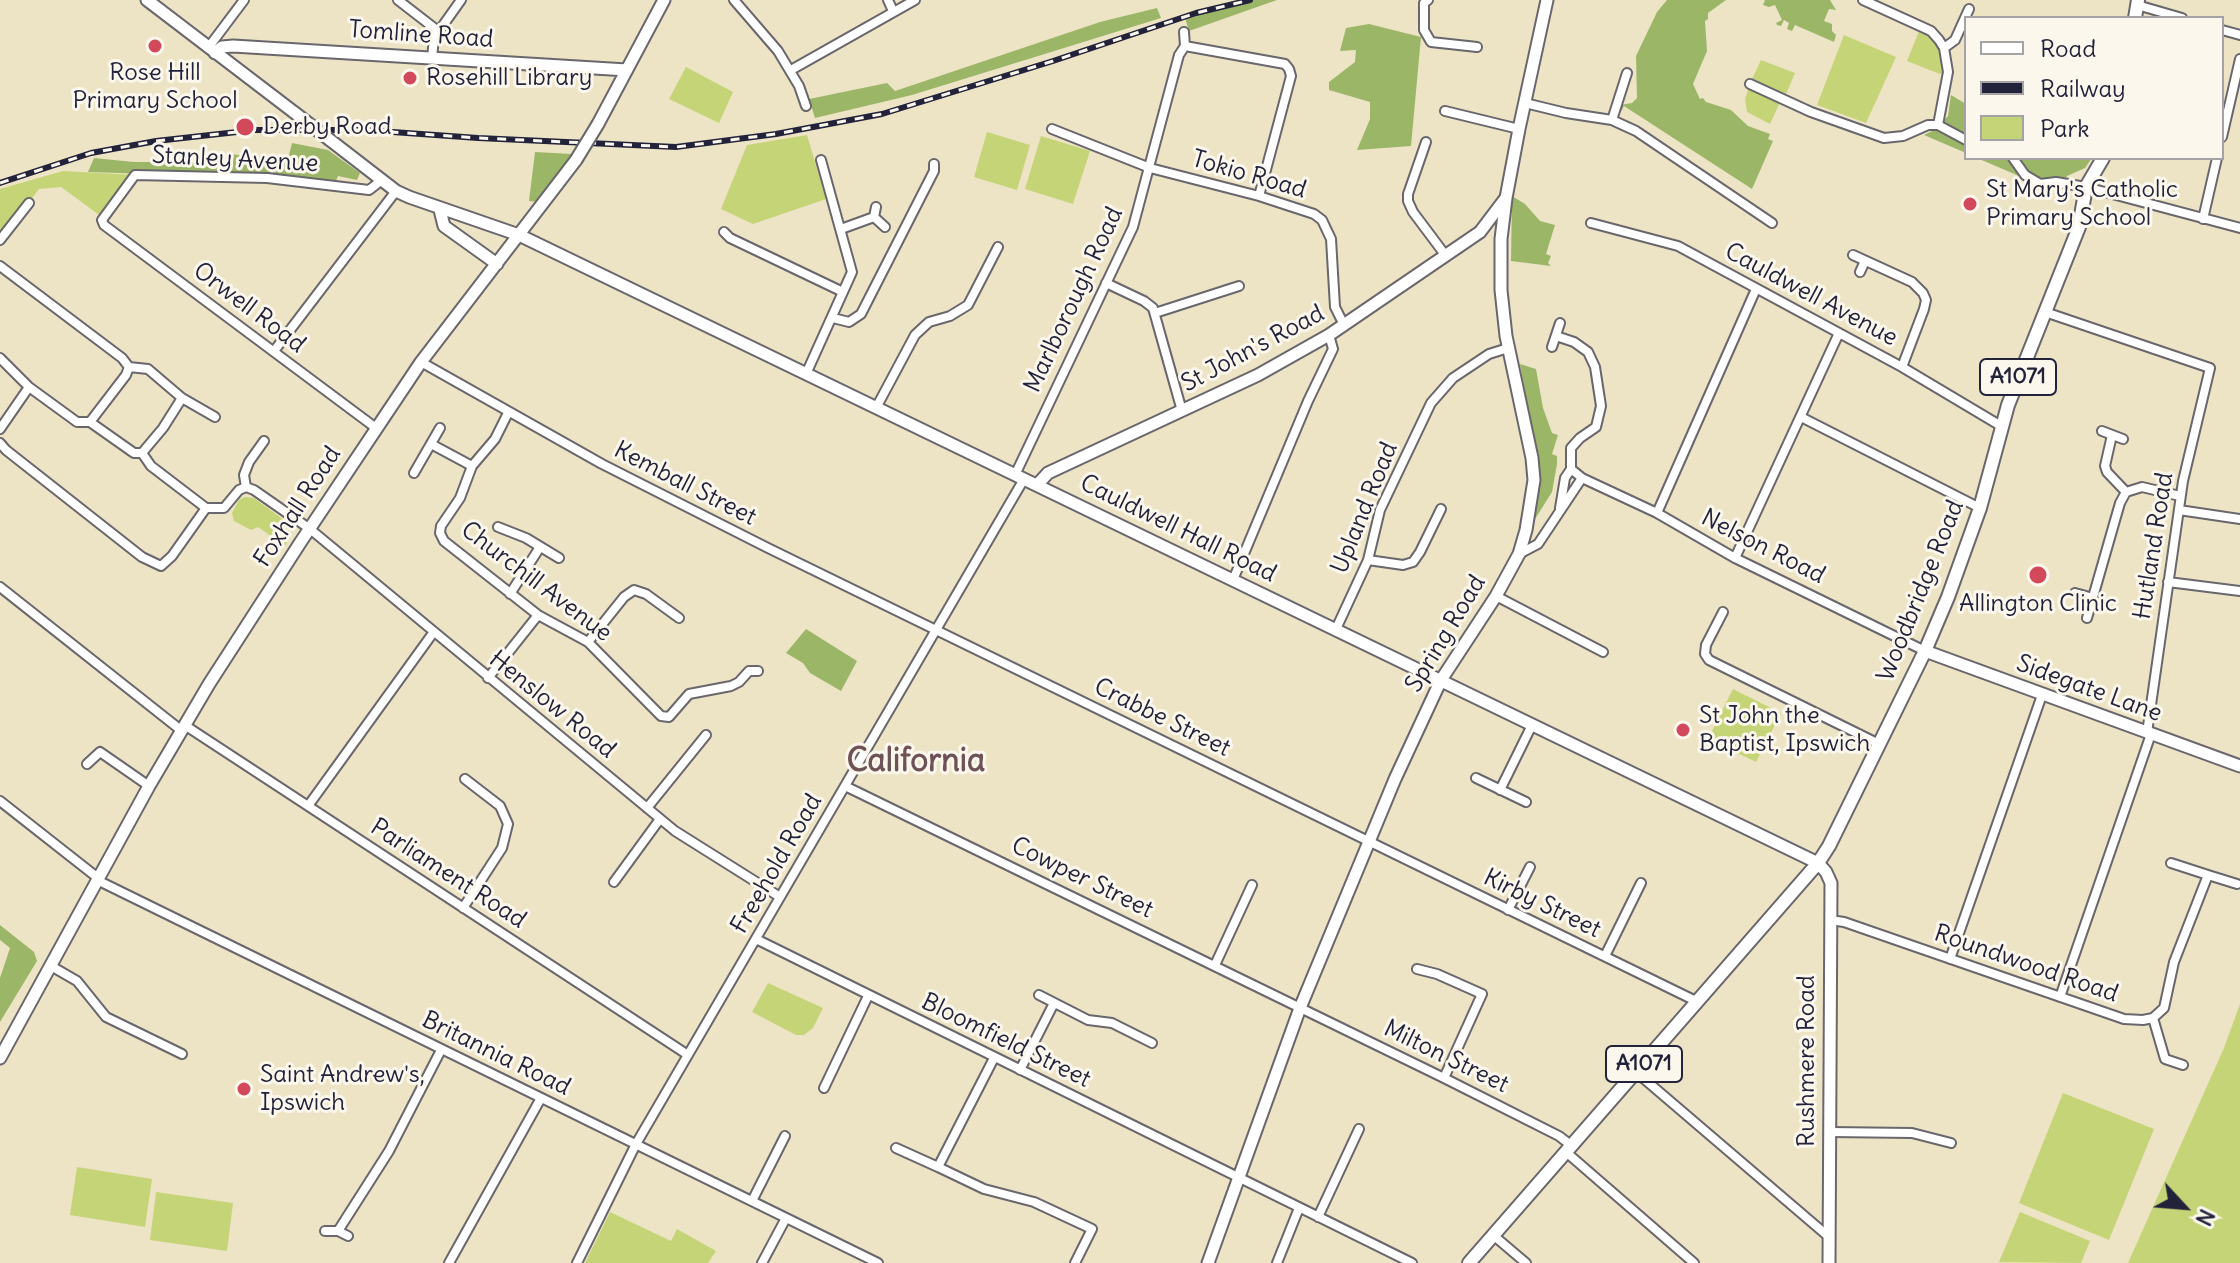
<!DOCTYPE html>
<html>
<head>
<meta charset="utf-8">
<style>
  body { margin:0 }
  #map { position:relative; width:2240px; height:1263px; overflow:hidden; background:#ede4c6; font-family:Delius,sans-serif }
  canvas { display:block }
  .legend { position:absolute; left:1964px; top:16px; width:260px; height:144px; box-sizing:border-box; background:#fbf7ec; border:2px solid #a4a2a5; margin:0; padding:10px 14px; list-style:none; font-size:24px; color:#22223b }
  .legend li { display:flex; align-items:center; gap:16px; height:40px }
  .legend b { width:40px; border:2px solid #a4a2a5 }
  .north { position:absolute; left:2144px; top:1167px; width:80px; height:80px; -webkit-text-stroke:6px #fbf7ec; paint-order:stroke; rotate:116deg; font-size:22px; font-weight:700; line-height:32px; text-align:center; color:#22223b }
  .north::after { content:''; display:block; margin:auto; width:28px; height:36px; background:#22223b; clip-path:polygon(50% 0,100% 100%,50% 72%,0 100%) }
</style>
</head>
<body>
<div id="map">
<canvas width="2240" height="1263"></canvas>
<ul class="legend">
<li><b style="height:10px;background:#fff"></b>Road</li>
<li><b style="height:10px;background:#22223b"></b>Railway</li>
<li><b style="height:22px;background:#c5d476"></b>Park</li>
</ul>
<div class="north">N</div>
</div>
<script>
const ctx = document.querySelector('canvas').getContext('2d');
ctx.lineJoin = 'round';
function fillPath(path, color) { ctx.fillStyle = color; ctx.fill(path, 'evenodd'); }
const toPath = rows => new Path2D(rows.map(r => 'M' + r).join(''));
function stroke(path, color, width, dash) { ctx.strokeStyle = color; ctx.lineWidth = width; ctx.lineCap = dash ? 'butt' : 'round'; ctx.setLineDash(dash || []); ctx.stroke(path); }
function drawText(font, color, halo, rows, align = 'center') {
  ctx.font = font + ' Delius,sans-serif'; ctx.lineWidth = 6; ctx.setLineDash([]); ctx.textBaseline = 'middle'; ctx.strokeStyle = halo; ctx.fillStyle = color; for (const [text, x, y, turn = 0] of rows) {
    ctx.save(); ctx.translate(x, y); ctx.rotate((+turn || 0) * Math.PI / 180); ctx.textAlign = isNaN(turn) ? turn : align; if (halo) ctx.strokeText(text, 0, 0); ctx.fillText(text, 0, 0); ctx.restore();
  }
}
fillPath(toPath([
  [1921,26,1939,40,1948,72,1940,74,1907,61],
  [1844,35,1896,57,1866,123,1817,105],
  [1761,60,1795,73,1786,94,1752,79],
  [686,67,733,92,719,123,669,99],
  [1750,84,1782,98,1770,124,1747,112,1745,99],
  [987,132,1030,145,1017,190,974,177],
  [807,135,826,199,753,224,721,209,747,145],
  [1041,136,1090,151,1073,204,1025,189],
  [63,171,135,175,102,217,61,187,39,189,0,240,0,189],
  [245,497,254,498,288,523,291,536,285,546,258,527,251,530,234,521,232,513,239,500],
  [1733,689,1781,713,1756,762,1708,739],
  [768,983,823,1008,813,1028,804,1035,796,1035,752,1012],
  [2240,1004,2240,1263,2128,1263,2224,1048],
  [2063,1093,2154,1129,2109,1240,2019,1203],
  [77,1167,152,1179,145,1227,70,1215],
  [156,1192,233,1203,227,1251,150,1240],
  [610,1212,671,1241,677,1229,716,1251,708,1263,585,1263],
  [2020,1212,2090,1241,2081,1263,1999,1262]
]), '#c5d476');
fillPath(toPath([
  [1241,0,1277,0,1189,31,1185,18],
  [1667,0,1726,0,1708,13,1708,19,1705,21,1707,51,1693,84,1700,99,1703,98,1706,102,1731,110,1748,126,1770,134,1768,139,1773,141,1752,189,1624,106,1620,113,1614,109,1614,106,1632,103,1637,98,1636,56,1657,12],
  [1765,0,1830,0,1836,10,1829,9,1824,21,1832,24,1832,31,1836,35,1834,42,1795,25,1792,31,1787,29,1789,23,1784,20,1781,26,1777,25,1776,23,1782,20,1775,5,1769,7,1763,5],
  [1157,8,1161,18,912,95,815,118,809,99,887,83,895,91,1100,22],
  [1369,24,1421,37,1411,146,1357,150,1370,119,1370,102,1329,90,1329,82,1355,62,1356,50,1340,51,1346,28],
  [1951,95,1966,104,1966,153,1924,135,1936,129,1948,116],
  [292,143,328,150,360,173,357,180,338,176,334,186,267,178,88,172,94,158,134,162,226,162,227,154,264,157,287,163],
  [535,152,572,154,538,202,529,201],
  [1977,158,2092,158,2085,168,2067,176,2063,187,2047,188],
  [1512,196,1525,204,1540,221,1555,225,1546,254,1551,256,1548,263,1551,266,1511,261],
  [1520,364,1536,369,1543,408,1552,433,1558,435,1552,454,1557,456,1557,464,1552,492,1530,527,1539,470],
  [806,629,857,661,841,691,810,673,803,663,786,653],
  [0,925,34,952,37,961,0,1022,0,978,10,948,0,940]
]), '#9cb667');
const street = toPath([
  [398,0,438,31],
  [734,0,778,51,799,86,806,106],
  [888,0,893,11],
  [1428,0,1424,3,1424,30,1431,42,1477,47],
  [1863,0,1931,31,1939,40,1944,48,1948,72,1938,125],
  [2137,5,2182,18],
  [2222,30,2240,35],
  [1184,32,1185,46],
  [1185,46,1285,64,1289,69,1291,76,1259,196],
  [208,48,244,0],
  [1944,48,1955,40,1969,9],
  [432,58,434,38,461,0],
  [791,70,915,0],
  [1750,84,1811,112,1884,138,1903,136,1928,125,1938,125,1966,140],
  [1525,103,1566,113,1612,120,1636,131,1772,223],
  [1445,111,1519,129],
  [1612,120,1627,73],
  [1052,129,1150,168,1259,196,1314,214,1322,220,1331,239,1335,307,1344,325],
  [2222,137,2240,59],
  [1426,142,1408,194,1408,201,1413,212,1446,256],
  [2013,158,2025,175,2040,184,2056,182,2086,187,2240,228],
  [876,207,874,217,885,227],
  [2203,219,2217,158],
  [1591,223,1678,246,1902,367,2001,426],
  [841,229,874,217],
  [724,232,730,238,843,292],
  [0,240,29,203],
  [1853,255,1912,282,1923,293,1926,300,1924,309,1902,367],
  [0,266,122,358,129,367,126,375,90,422],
  [1860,272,1865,261],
  [1106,283,1144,301,1153,308,1182,411],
  [2045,312,2210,368,2183,481,2147,733],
  [1155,313,1239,286],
  [833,318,849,322,861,314,934,171,934,164],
  [1556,336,1574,342,1588,352,1595,367,1601,406,1596,427,1580,438,1571,448,1571,469],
  [1552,347,1560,323],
  [274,351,396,191],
  [0,358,29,387,0,429],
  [421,362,602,464,768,548,1698,1002],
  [129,367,148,369,182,398,163,428,142,453,151,466,206,508,224,508,239,490,246,487,254,490,310,529,675,831,780,897],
  [806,374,852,272,821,160],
  [29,387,77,422,90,422,134,453,142,453],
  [182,398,215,417],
  [876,408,915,335,929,322,950,316,968,305,998,247],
  [508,413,495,439,472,466,460,498,441,526,440,533,444,541,538,615,588,642,661,716,669,717,689,694,731,686,739,682,749,671,758,671],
  [1801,417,1980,508],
  [376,428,104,225,102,220,135,175,267,178,369,190,382,180],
  [2102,431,2123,439],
  [2112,435,2105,466,2107,472,2126,492],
  [0,443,6,450,142,557,161,566,172,556,206,508],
  [431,444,472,466],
  [1571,469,1582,478,1657,513,1735,558,1925,651],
  [414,473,440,428],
  [1015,475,1133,227,1179,55,1185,46],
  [246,487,244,475,249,462,264,441],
  [1560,508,1565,478,1571,469],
  [2179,510,2240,519],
  [1657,513,1756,289],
  [498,527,526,538,559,558],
  [1519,554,1538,544,1582,478],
  [1735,558,1839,333],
  [1368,560,1403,565,1413,562,1420,552,1441,509],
  [1233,580,1308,401,1333,349,1329,335],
  [2168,582,2240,591],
  [0,587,182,731],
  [2075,593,2093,598],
  [510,594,540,547],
  [1496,596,1603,652],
  [1723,612,1706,645,1705,654,1709,660,1879,744],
  [2087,618,2120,503,2126,492,2142,487,2180,496],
  [1336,629,1368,560,1380,510,1431,403,1453,378,1489,354,1508,348],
  [588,642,624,597,634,590,646,594,679,618],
  [488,678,538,615],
  [186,726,688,1055],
  [87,764,100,752,149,786],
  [1476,778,1526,802],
  [845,786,1444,1078,1559,1136,1572,1146],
  [1500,790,1532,725],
  [0,801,98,878],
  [308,806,433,633],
  [647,808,706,735],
  [2171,863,2208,875],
  [97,880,878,1263],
  [614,882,660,819],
  [463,908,502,848,508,824,500,806,465,779],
  [1508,910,1530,867],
  [1830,920,1844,922,2124,1019,2143,1020,2153,1018,2164,1008,2174,962,2208,875,2237,884],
  [756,939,1412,1263],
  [1605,956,1641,883],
  [1950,959,2042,695],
  [1215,965,1252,885],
  [51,966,77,981,106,1017,182,1054],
  [1417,969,1437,974,1482,994,1444,1078],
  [1039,995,1088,1020,1112,1023,1152,1043],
  [2060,997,2151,734],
  [2153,1018,2165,1059,2183,1065],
  [994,1058,938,1167,984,1189,1034,1202,1092,1229,1075,1263],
  [1020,1070,1054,1003],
  [1636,1072,1829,1237],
  [824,1088,868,996],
  [1830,1132,1912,1133,1951,1143],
  [896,1148,938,1167],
  [1566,1152,1694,1263],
  [752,1201,785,1136],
  [1318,1217,1359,1129],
  [325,1231,338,1231,348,1236],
  [338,1231,389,1151,441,1050],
  [1493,1235,1526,1263],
  [449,1263,541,1098],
  [577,1263,636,1144,1024,479],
  [762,1263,786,1218],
  [1277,1263,1299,1208]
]);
const secondary = toPath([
  [147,0,295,113],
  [215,53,222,47,233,46,627,70],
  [598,124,664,0],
  [330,140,396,191,409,197,519,235,1818,863,1826,872,1831,883,1829,1263],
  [440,210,444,226,497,264],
  [1037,485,1048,473,1258,375,1329,335,1480,232,1505,199],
  [1925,651,2240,766],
  [0,1058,149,786,209,684,300,543,421,362,576,160],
  [1208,1263,1300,1008,1395,779,1441,680,1496,596,1519,554,1526,530,1534,480,1532,458,1506,336,1501,290,1501,239,1506,198,1519,129,1547,0]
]);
const primary = toPath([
  [2135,18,2138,0],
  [1469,1263,1818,863,1829,846,1925,651,1948,597,1980,508,2008,405,2079,227,2086,187,2103,158]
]);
stroke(street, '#69666c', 12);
stroke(secondary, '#69666c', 15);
stroke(primary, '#69666c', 16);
stroke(street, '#fff', 8);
stroke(secondary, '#fff', 11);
stroke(primary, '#fff', 12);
const rail = toPath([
  [0,183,91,153,156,141,255,130,364,130,478,138,676,147,776,134,882,114,1053,61,1196,13,1250,0]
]);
stroke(rail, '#22223b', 6);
stroke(rail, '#fbf7ec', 3, [9]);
const secondaryBridge = toPath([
  [295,113,330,140],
  [576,160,598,124]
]);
stroke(secondaryBridge, '#69666c', 15, []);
stroke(secondaryBridge, '#fff', 11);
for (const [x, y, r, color] of [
  [155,46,8,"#d1495b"],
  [410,78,8,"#d1495b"],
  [245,127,10,"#d1495b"],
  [1970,204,8,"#d1495b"],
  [2038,575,10,"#d1495b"],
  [1683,730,8,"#d1495b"],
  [244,1089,8,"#d1495b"]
]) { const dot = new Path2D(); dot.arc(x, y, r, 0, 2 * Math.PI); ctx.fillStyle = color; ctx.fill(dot); stroke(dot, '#fbf7ec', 3); }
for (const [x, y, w] of [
  [2018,377,76],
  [1644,1064,76]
]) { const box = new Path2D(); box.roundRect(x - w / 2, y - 18, w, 36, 6); ctx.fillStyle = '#fbf7ec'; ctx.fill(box); stroke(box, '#22223b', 2); }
drawText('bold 22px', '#22223b', null, [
  ["A1071",2018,377],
  ["A1071",1644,1064]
]);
drawText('24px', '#22223b', '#fbf7ec', [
  ["Tomline Road",421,35,4],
  ["Stanley Avenue",235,160,3],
  ["Tokio Road",1249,175,16],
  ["Cauldwell Avenue",1811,295,28],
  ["Marlborough Road",1074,300,-65],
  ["Orwell Road",249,308,37],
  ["St John's Road",1253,349,-28],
  ["Kemball Street",685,484,27],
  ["Foxhall Road",298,507,-57],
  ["Upland Road",1365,508,-68],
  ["Cauldwell Hall Road",1178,529,26],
  ["Hutland Road",2154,546,-81],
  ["Nelson Road",1763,547,27],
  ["Churchill Avenue",536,582,37],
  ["Woodbridge Road",1921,591,-68],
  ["Spring Road",1446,634,-59],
  ["Sidegate Lane",2089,689,20],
  ["Henslow Road",552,705,39],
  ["Crabbe Street",1162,718,26],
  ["Freehold Road",777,864,-60],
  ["Parliament Road",448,874,33],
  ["Cowper Street",1082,878,26],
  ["Kirby Street",1542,904,26],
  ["Roundwood Road",2026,964,19],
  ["Bloomfield Street",1006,1041,26],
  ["Britannia Road",496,1054,26],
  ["Milton Street",1446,1057,26],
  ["Rushmere Road",1807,1061,-90]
]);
drawText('24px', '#22223b', '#fbf7ec', [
  ["Rose Hill",155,73,"center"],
  ["Primary School",155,101,"center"],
  ["Rosehill Library",426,78],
  ["Derby Road",263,127],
  ["St Mary's Catholic",1986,190],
  ["Primary School",1986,218],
  ["Allington Clinic",2038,604,"center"],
  ["St John the",1699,716],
  ["Baptist, Ipswich",1699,744],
  ["Saint Andrew's,",260,1075],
  ["Ipswich",260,1103]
], 'left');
drawText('bold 32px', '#6e5257', '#fbf7ec', [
  ["California",916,762]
]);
</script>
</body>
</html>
